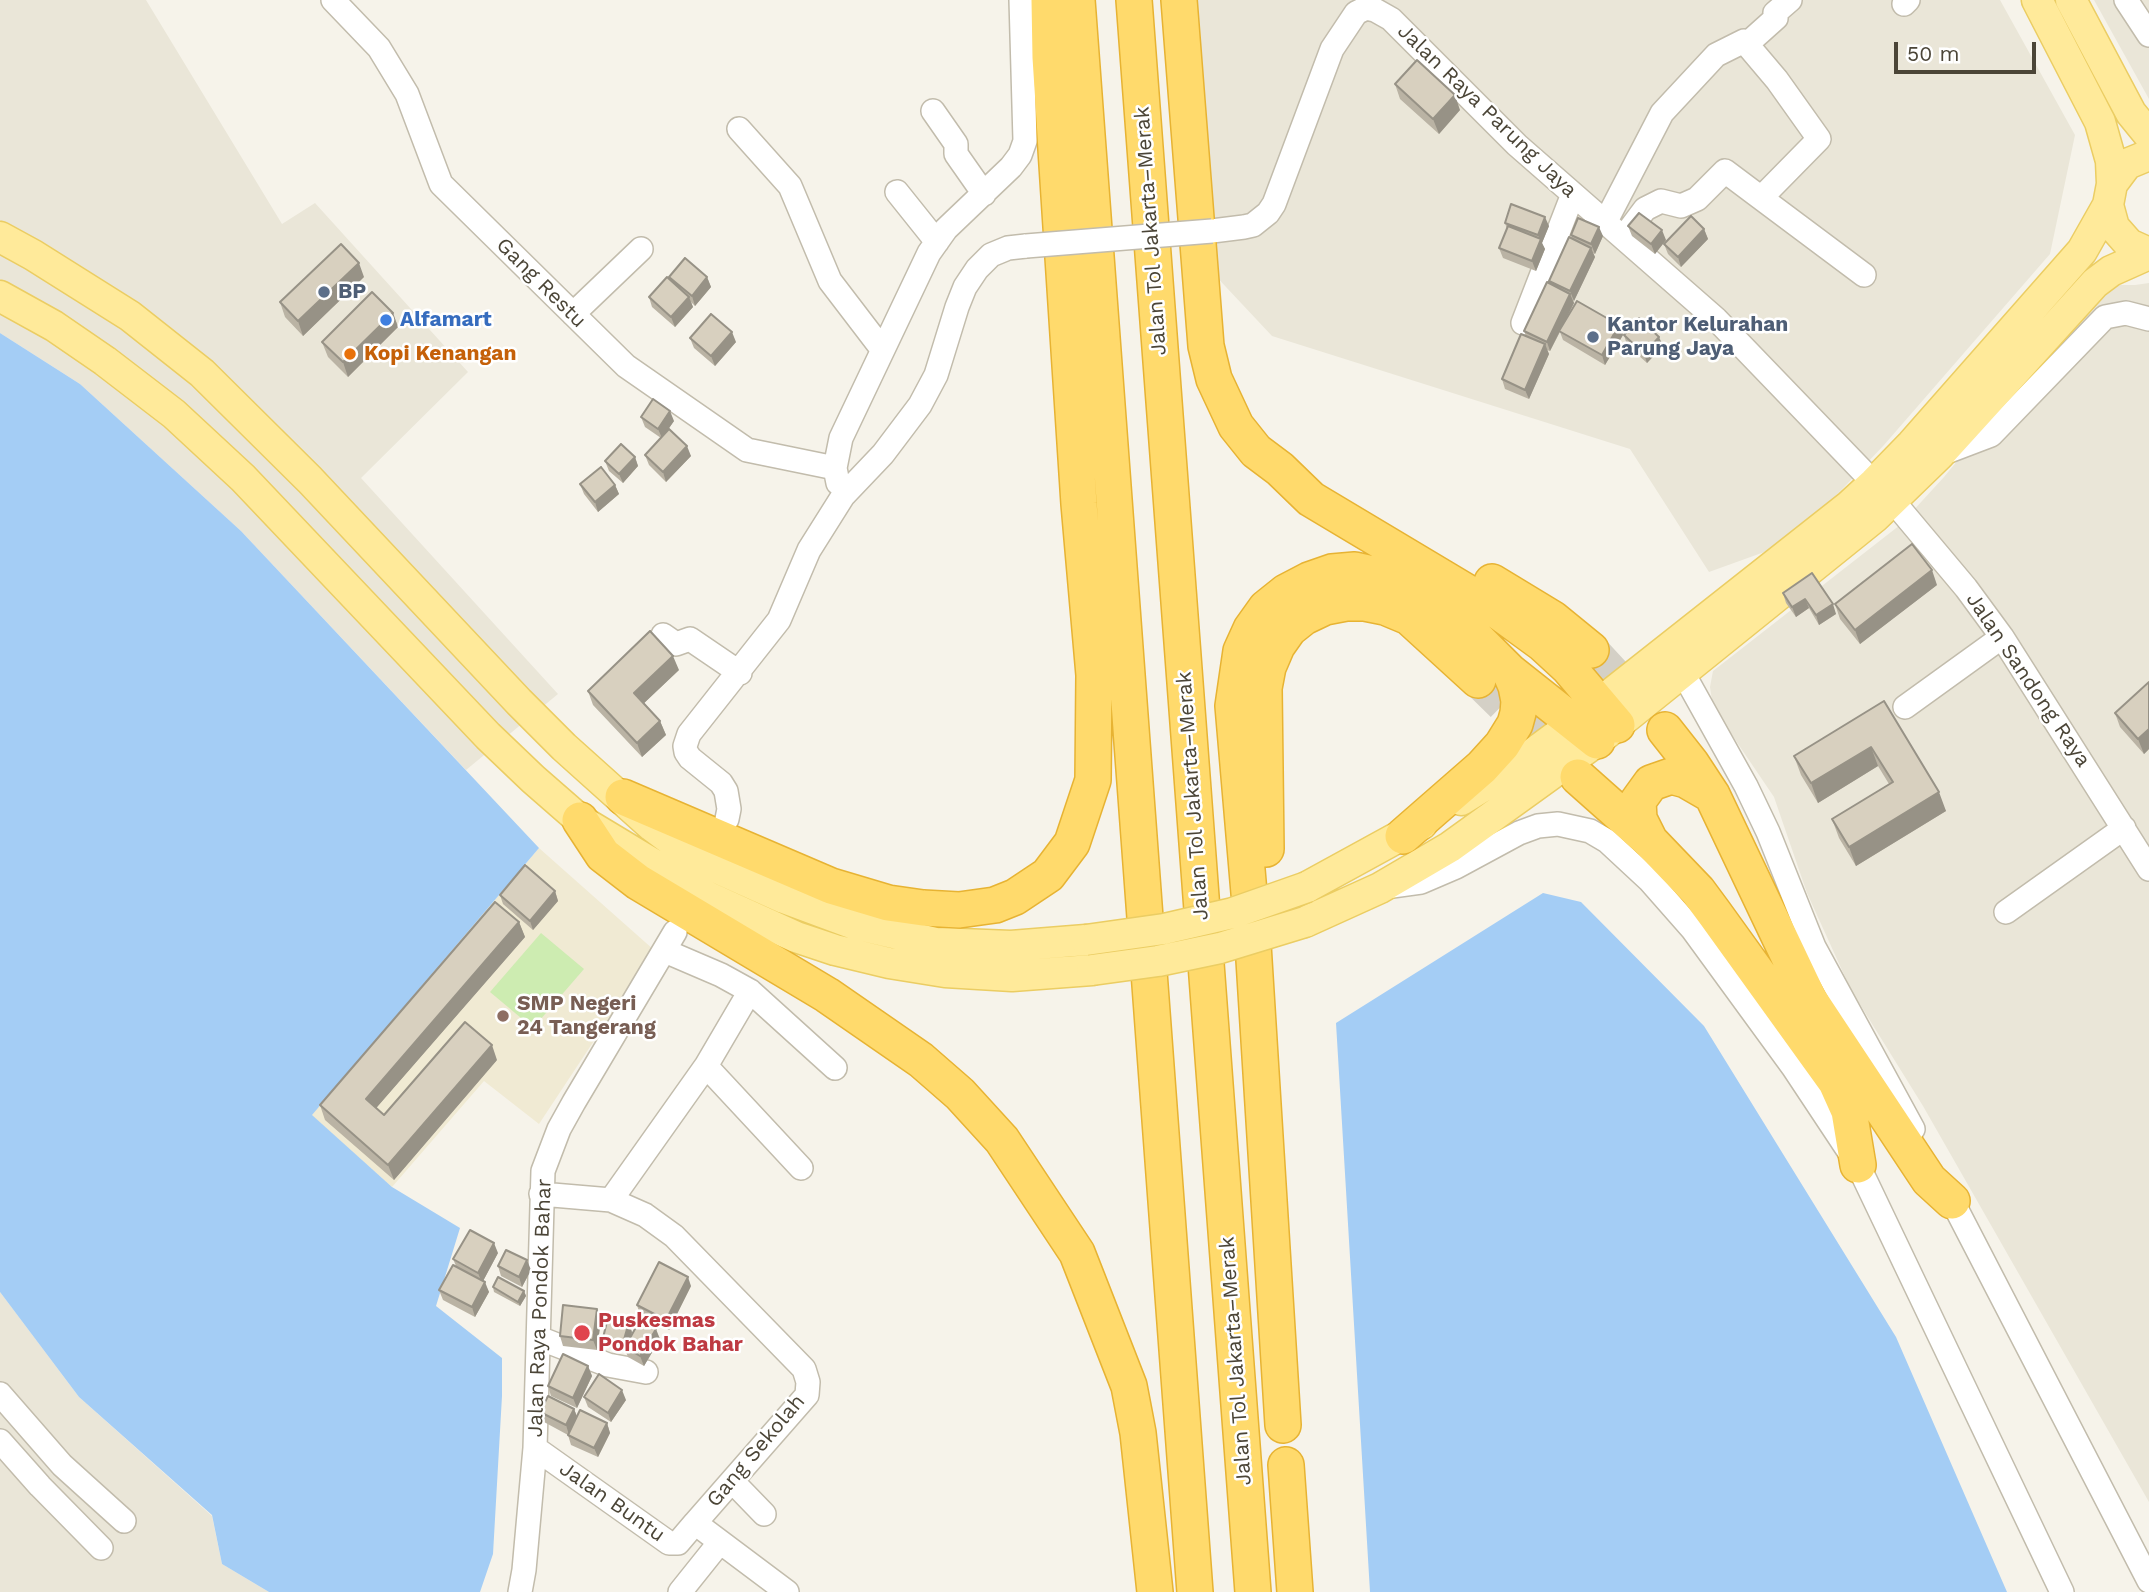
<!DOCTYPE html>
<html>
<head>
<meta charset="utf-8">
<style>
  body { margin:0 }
  #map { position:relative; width:2149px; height:1592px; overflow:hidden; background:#f6f3ea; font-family:"Work Sans",sans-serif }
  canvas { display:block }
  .scale { position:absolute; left:1894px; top:42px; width:142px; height:32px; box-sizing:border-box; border:4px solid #4b4537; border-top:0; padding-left:9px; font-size:21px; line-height:24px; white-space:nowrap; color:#4b4537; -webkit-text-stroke:5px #fff; paint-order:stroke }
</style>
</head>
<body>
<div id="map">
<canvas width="2149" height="1592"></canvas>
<div class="scale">50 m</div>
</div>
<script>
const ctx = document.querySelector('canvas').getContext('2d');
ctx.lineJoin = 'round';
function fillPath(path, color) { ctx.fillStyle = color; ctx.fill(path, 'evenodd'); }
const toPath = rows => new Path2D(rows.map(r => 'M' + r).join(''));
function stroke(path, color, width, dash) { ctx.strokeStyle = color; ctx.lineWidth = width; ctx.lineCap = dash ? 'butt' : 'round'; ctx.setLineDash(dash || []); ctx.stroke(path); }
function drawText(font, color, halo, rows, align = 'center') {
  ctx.font = font + ' "Work Sans",sans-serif'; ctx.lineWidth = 5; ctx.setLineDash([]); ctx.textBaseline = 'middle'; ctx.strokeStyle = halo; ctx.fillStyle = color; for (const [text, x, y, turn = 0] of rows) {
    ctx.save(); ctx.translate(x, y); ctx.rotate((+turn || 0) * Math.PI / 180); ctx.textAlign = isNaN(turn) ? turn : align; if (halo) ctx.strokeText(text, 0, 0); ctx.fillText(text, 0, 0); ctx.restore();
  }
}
fillPath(toPath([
  [0,0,146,0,282,224,315,203,468,372,361,478,558,694,466,770,241,531,80,384,0,333],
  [1192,0,2000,0,2075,135,2050,254,1884,445,1792,542,1709,572,1630,449,1272,336,1211,271],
  [2094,0,2149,0,2149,99],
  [2149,283,2149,1502,1923,1106,1851,990,1807,893,1774,797,1713,707,1710,687,1713,671,1900,525,1944,477,2102,285,2135,285],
  [0,1292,79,1397,212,1516,222,1564,269,1592,0,1592]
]), '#eae6d8');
fillPath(toPath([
  [539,848,654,950,539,1124,484,1081,392,1187,311,1115]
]), '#f0ead3');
fillPath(toPath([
  [541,933,584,969,533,1028,490,992]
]), '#cdecb1');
fillPath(toPath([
  [0,333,80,384,241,531,539,848,312,1115,392,1187,460,1228,436,1306,502,1358,502,1396,493,1554,480,1592,269,1592,222,1564,212,1515,79,1397,0,1292],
  [1543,893,1581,902,1704,1026,1896,1337,2007,1592,1370,1592,1336,1023]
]), '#a4cdf5');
stroke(toPath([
  [1591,650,1665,730],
  [1478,680,1568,768]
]), '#d4d0c6', 35, [35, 18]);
const minor = toPath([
  [333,0,379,48,407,94,441,184,626,366,747,450,835,468],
  [2126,0,2149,35],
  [1904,4,1908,0],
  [1747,44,1776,18,1775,13,1790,0],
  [933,111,956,144,956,154,984,194],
  [739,129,790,186,830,281,882,349],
  [897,192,937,242],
  [1606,221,1662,113,1716,55,1744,41,1777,80,1819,139,1761,198,1864,275],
  [1212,231,1244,227,1253,225,1268,213,1274,204,1332,49,1356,13,1366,8,1375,10,1391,19,1517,145,1716,319,1874,483],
  [1624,237,1645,209,1661,201,1681,206,1697,199,1725,171,1761,198],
  [573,314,641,249],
  [1523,323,1573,194],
  [1941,454,1991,435,2105,317,2126,313,2149,319],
  [838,483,835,468,841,438,929,253,946,229,1011,167,1020,155,1025,141,1021,0],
  [1893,501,1966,588,2002,637,2149,869],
  [663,635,676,644,690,639,740,673],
  [1683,673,1746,786,1768,832,1814,947,1913,1129],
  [1905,707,2002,637],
  [727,819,729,809,726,791,721,783,690,758,686,752,685,746,689,734,779,620,809,550,843,496,883,454,920,405,936,375,957,307,965,287,977,269,991,255,1008,248,1026,246],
  [1392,886,1421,882,1456,867,1519,833,1538,826,1558,824,1590,831,1607,841,1649,880,1693,930,1793,1067,1858,1165,2062,1592],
  [2006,912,2124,828],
  [665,951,721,975,750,991,835,1068],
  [706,1066,801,1168],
  [1946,1189,2149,1581],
  [541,1194,611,1200,645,1215,674,1236,804,1369,808,1382,807,1395,695,1523],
  [611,1200,706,1066,750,991],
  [539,1338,608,1365,646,1372],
  [0,1394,62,1465,124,1521],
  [0,1441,40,1486,101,1548],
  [535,1448,669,1543,678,1543,695,1523,787,1592],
  [732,1481,764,1514],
  [520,1592,524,1570,535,1448,543,1171,559,1129,574,1102,675,932],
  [680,1592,720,1542]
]);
const major = toPath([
  [2037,0,2100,122,2111,161,2112,184],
  [2071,0,2131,113,2149,135],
  [2108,205,2114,227,2129,244,2149,253],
  [0,237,33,255,130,316,202,373,310,480,519,702,564,747,652,826,695,858,784,898,854,924,936,943,1011,946,1086,940],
  [0,296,54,326,105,361,174,414,243,478,488,736,533,779,580,820,708,897,796,937,835,950,889,963,945,972,1012,976,1092,970],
  [1461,800,1520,763,1574,723,1849,506,1874,483,1912,444,2082,251,2108,205,2112,184,2127,164,2149,155],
  [1307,887,1422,824],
  [1305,922,1380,888,1450,847,1597,741,1875,517,1939,455,2095,283,2111,271,2149,254]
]);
const highway = toPath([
  [1077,0,1195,1592],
  [1134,0,1253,1592],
  [1179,0,1206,346,1214,379,1236,426,1256,451,1280,469,1311,499,1495,609,1543,644,1568,667,1617,725],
  [1492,582,1553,619,1591,650],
  [1510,672,1597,741],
  [1665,730,1691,763,1712,795,1809,999,1929,1180,1952,1201],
  [1578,777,1650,841,1698,891,1715,914,1836,1082,1849,1111,1858,1165],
  [623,797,831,886,888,903,923,908,959,910,995,905,1015,897,1048,875,1072,843,1093,780,1094,675,1079,504,1050,57,1049,0],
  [580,820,603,855,638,882,827,995,921,1060,960,1094,1002,1140,1077,1253,1129,1386,1138,1433,1155,1592],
  [1650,841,1639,819,1638,801,1651,783,1671,776,1686,780,1712,795],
  [1266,849,1264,688,1268,667,1277,646,1289,629,1304,617,1325,607,1346,603,1365,603,1385,607,1409,617,1478,680],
  [1283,1425,1252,928,1233,706,1241,651,1251,629,1266,608,1286,592,1309,580,1332,572,1355,570,1400,580,1423,594,1469,631,1510,672,1516,686,1519,701,1518,713,1515,724,1502,745,1482,767,1403,836],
  [1286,1465,1295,1592]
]);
stroke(minor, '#c2bcac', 26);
stroke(major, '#ebcd63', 33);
stroke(highway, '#e7b333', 38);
stroke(minor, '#fff', 23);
stroke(major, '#ffea9a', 30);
stroke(highway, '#ffda6c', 35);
const minorBridge = toPath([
  [1026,246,1212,231]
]);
const majorBridge = toPath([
  [1086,940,1164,929,1233,913,1307,887],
  [1092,970,1158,961,1220,948,1305,922]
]);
stroke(minorBridge, '#c2bcac', 26, []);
stroke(majorBridge, '#ebcd63', 33, []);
stroke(minorBridge, '#fff', 23);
stroke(majorBridge, '#ffea9a', 30);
fillPath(toPath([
  [1395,84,1460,110,1439,134,1400,99],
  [1505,223,1549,226,1542,243,1545,249,1536,271,1503,258,1499,248,1507,229],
  [1628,226,1666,240,1655,254,1632,236],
  [1704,229,1708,239,1681,267,1668,254,1664,244],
  [1571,235,1603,236,1595,254,1593,253,1595,257,1574,301,1573,300,1574,303,1566,319,1619,325,1623,335,1605,365,1563,340,1560,332,1550,351,1547,350,1549,354,1529,399,1505,389,1502,379,1526,336,1524,331,1550,284,1549,281,1572,238],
  [364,277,303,336,285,317,280,302],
  [669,277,707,277,711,287,695,306,691,302,693,307,675,327,652,307,649,297,670,280],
  [393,313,398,327,348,377,328,357,322,342],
  [1624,335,1663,346,1647,363,1627,345],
  [690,338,736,342,715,366,694,348],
  [641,417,674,421,665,434,691,456,666,482,649,465,645,455,661,438,645,427],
  [635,457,638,466,623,483,609,471,605,461],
  [580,484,615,485,619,494,598,512,584,494],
  [1812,573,1836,614,1819,625,1809,608,1796,617,1786,603,1783,593],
  [1937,585,1860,644,1840,619,1835,604],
  [679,670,644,703,660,721,666,735,642,757,593,705,588,691],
  [2149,682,2149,749,2144,754,2120,727,2115,713],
  [1884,701,1946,811,1856,866,1839,838,1832,819,1889,784,1878,766,1818,803,1801,775,1794,756],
  [555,891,558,901,533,930,503,904,500,895],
  [519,922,525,937,376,1108,384,1115,497,1060,394,1180,325,1120,320,1105],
  [498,1253,483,1281,489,1292,475,1317,443,1300,439,1290,456,1266,453,1259],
  [498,1266,531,1270,522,1287,501,1276],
  [691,1286,669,1330,640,1315,637,1305],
  [493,1287,524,1291,526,1296,520,1306,494,1292],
  [601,1319,597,1350,563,1346,560,1336],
  [632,1332,631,1336,660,1339,644,1366,628,1357,626,1352,606,1347,603,1338],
  [588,1366,592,1376,577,1408,551,1396,548,1386],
  [584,1397,626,1400,611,1422,588,1407],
  [574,1409,577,1417,607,1423,610,1433,598,1457,571,1445,568,1435,544,1422,540,1412]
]), '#bab3a4');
fillPath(toPath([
  [1455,95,1460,110,1439,134,1433,119],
  [1545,217,1549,226,1542,243,1545,249,1536,271,1532,261,1540,241,1538,235],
  [1599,227,1603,236,1595,254,1591,244],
  [1704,229,1708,239,1681,267,1678,257],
  [1662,230,1666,240,1655,254,1651,244],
  [1591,248,1595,257,1574,301,1570,291],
  [359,263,364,277,303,336,298,321],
  [707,277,711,287,695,306,692,296],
  [1570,294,1574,303,1550,351,1547,342],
  [689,297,693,307,675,327,671,317],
  [393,313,398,327,348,377,343,362],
  [1619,325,1623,335,1605,365,1602,355],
  [732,332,736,342,715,366,711,356],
  [1659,337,1663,346,1647,363,1644,354],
  [1545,344,1549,354,1529,399,1525,390],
  [670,411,674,421,662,438,658,429],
  [687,446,691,456,666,482,663,472],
  [635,457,638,466,623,483,619,474],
  [615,485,619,494,598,512,595,502],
  [1932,570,1937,585,1860,644,1855,630],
  [1805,599,1809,608,1796,617,1792,607],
  [1833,604,1836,614,1819,625,1816,615],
  [673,656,679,670,640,707,634,693],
  [660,721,666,735,642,757,637,743],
  [2149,729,2149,749,2144,754,2138,739],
  [1871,747,1878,766,1818,803,1811,783],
  [1939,792,1946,811,1856,866,1849,847],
  [555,891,558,901,533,930,530,921],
  [519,922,525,937,371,1114,366,1099],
  [492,1045,497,1060,394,1180,388,1165],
  [494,1243,498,1253,482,1283,478,1273],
  [527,1260,531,1270,522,1287,519,1277],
  [688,1277,691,1286,669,1330,666,1320],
  [485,1282,489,1292,475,1317,472,1307],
  [524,1291,526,1296,520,1306,518,1302],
  [597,1309,601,1319,597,1350,593,1340],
  [629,1322,632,1332,628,1349,625,1347,623,1343],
  [656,1329,660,1339,644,1366,640,1356],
  [588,1366,592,1376,577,1408,573,1398],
  [622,1390,626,1400,611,1422,608,1413],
  [574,1409,578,1419,569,1435,566,1425],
  [607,1423,610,1433,598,1457,594,1448]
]), '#979286');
const building = toPath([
  [1417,60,1455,95,1433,119,1395,84,1417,60],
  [1511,204,1545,217,1538,235,1505,223,1511,204],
  [1639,213,1662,230,1651,244,1628,226,1639,213],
  [1691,216,1704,229,1678,257,1664,244,1691,216],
  [1578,218,1599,227,1591,244,1571,235,1578,218],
  [1508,226,1541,239,1532,261,1499,248,1508,226],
  [1569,237,1591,248,1570,291,1549,281,1569,237],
  [341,244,359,263,298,321,280,302,341,244],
  [685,258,707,277,692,296,669,277,685,258],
  [667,277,689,297,671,317,649,297,667,277],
  [1547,282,1570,294,1547,342,1524,331,1547,282],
  [372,292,393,313,343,362,322,342,372,292],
  [1577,301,1619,325,1602,355,1559,331,1577,301],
  [711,314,732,332,711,356,690,338,711,314],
  [1639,318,1659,337,1644,354,1624,335,1639,318],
  [1521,334,1545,344,1525,390,1502,379,1521,334],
  [653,399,670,411,658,429,641,417,653,399],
  [669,429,687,446,663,472,645,455,669,429],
  [621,444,635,457,619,474,605,461,621,444],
  [601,467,615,485,595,502,580,484,601,467],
  [1912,544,1932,570,1855,630,1835,604,1912,544],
  [1812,573,1833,604,1816,615,1805,599,1792,607,1783,593,1812,573],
  [650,631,673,656,634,693,660,721,637,743,588,691,650,631],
  [2149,682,2149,729,2138,739,2115,713,2149,682],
  [1884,701,1939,792,1849,847,1832,819,1893,782,1871,747,1811,783,1794,756,1884,701],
  [525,865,555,891,530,921,500,895,525,865],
  [495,902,519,922,366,1099,384,1115,465,1022,492,1045,388,1165,320,1105,495,902],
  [470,1230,494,1243,478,1273,453,1259,470,1230],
  [506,1250,527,1260,519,1277,498,1266,506,1250],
  [659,1262,688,1277,666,1320,637,1305,659,1262],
  [453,1265,485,1282,472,1307,439,1290,453,1265],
  [498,1277,524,1291,518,1302,493,1287,498,1277],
  [563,1305,597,1309,593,1340,560,1336,563,1305],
  [608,1317,629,1322,623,1343,603,1338,608,1317],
  [640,1320,656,1329,640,1356,625,1347,640,1320],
  [563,1354,588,1366,573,1398,548,1386,563,1354],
  [599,1374,622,1390,608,1413,584,1397,599,1374],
  [548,1396,574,1409,566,1425,540,1412,548,1396],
  [580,1410,607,1423,594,1448,568,1435,580,1410]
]);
fillPath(building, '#d8d0bf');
stroke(building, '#979286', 2);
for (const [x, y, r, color] of [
  [324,292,7,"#5c6f8a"],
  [386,320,7,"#3f7fe0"],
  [1593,337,7,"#5c6f8a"],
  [350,354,7,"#e8710a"],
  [503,1016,7,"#8d6e63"],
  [582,1333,9,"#e0444e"]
]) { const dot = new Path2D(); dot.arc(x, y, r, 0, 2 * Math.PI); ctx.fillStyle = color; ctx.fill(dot); stroke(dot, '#fff', 2.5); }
drawText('21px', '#4b4537', '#fff', [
  ["Jalan Raya Parung Jaya",1487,111,44],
  ["Jalan Tol Jakarta–Merak",1151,231,-94],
  ["Gang Restu",541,283,45],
  ["Jalan Sandong Raya",2028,680,56],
  ["Jalan Tol Jakarta–Merak",1193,796,-94],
  ["Jalan Raya Pondok Bahar",540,1308,-88],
  ["Jalan Tol Jakarta–Merak",1236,1361,-94],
  ["Gang Sekolah",756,1451,-50],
  ["Jalan Buntu",612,1502,35]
]);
drawText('bold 21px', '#4e5e75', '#fff', [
  ["BP",338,292],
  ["Kantor Kelurahan",1607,325],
  ["Parung Jaya",1607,349]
], 'left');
drawText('bold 21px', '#366cbe', '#fff', [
  ["Alfamart",400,320]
], 'left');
drawText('bold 21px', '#c56008', '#fff', [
  ["Kopi Kenangan",364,354]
], 'left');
drawText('bold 21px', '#785e54', '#fff', [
  ["SMP Negeri",517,1004],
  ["24 Tangerang",517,1028]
], 'left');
drawText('bold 21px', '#be3a42', '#fff', [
  ["Puskesmas",598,1321],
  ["Pondok Bahar",598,1345]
], 'left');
</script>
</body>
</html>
